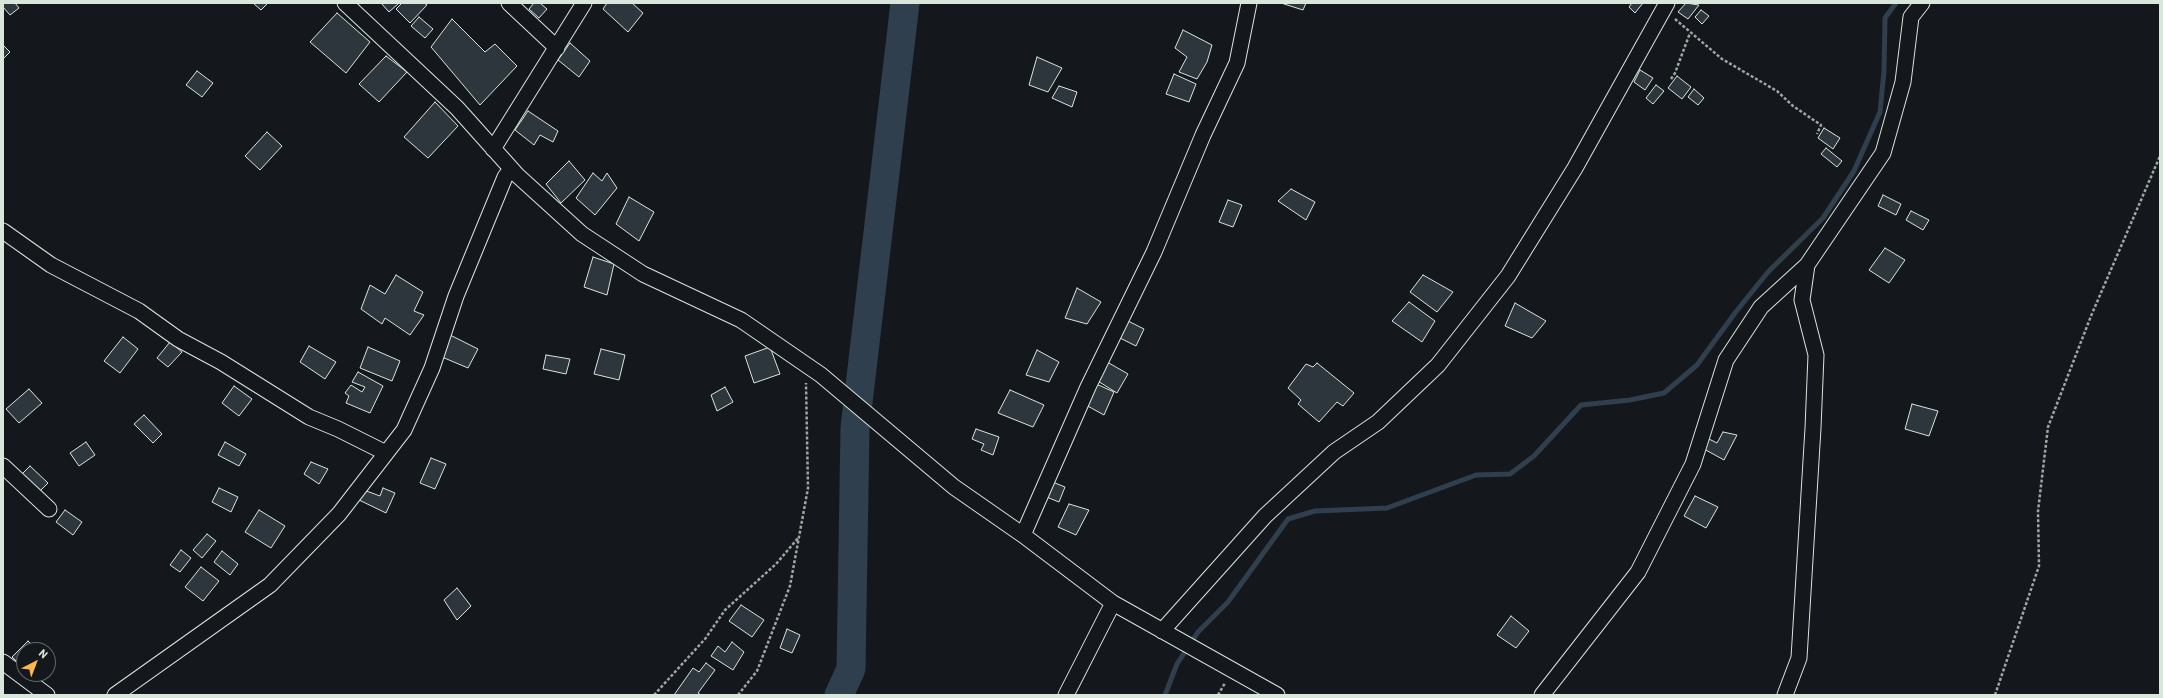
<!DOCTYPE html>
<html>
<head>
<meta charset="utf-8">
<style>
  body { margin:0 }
  #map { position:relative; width:2163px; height:698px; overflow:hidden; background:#14181c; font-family:Barlow,sans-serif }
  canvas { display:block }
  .frame { position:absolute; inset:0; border:4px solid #d8e6dc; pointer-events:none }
  .north { position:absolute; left:16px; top:642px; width:40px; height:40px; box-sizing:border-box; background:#14181c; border:1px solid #626a69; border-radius:50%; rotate:42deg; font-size:11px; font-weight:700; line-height:16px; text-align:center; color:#d8e6dc }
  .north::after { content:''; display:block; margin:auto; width:14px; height:18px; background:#ffb74d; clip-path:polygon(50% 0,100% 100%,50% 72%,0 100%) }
</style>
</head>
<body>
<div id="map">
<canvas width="2163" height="698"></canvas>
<div class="frame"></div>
<div class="north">N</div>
</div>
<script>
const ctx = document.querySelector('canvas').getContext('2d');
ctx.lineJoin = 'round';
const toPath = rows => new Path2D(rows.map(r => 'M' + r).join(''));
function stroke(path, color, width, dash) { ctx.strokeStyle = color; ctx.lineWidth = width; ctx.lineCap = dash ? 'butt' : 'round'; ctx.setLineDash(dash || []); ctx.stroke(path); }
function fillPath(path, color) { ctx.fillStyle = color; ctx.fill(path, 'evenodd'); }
stroke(toPath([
  [1165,695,1177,664,1198,632,1228,602,1288,519,1315,511,1387,508,1476,475,1510,474,1534,456,1581,405,1630,400,1664,393,1697,365,1735,313,1768,272,1823,218,1854,171,1880,112,1884,71,1885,18,1896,3]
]), '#2f3f4d', 5);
stroke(toPath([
  [839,695,851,669,855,428,905,3]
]), '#2f3f4d', 29);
const building = toPath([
  [3,3,15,3,19,8,10,15,3,7,3,3],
  [253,3,268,3,261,10,253,3],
  [381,3,399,3,389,12,381,3],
  [402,3,424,3,427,5,410,23,396,9,402,3],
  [534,3,540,3,547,9,539,18,529,9,534,3],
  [607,3,632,3,643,13,628,32,603,9,607,3],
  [1281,3,1306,3,1303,10,1281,3],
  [1632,3,1643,3,1635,13,1629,7,1632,3],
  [1686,3,1699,5,1688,19,1678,12,1686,3],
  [1701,10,1709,16,1702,24,1695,17,1701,10],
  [337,13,370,42,346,73,310,42,337,13],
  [419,17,433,29,425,38,411,26,419,17],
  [452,19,485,52,495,44,517,66,480,105,431,47,452,19],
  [1183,30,1212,45,1207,62,1197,79,1179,72,1187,57,1175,48,1183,30],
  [570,43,590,61,579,77,558,60,570,43],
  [3,45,10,52,3,59,3,45],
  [386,56,407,72,379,102,359,84,386,56],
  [1037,57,1062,68,1048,92,1029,85,1037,57],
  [1640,70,1653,78,1645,90,1634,82,1640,70],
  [197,71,213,83,202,97,186,85,197,71],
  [1174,74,1196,84,1189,102,1166,94,1174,74],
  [1677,76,1691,87,1682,99,1668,88,1677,76],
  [1656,85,1664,91,1653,104,1646,98,1656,85],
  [1059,86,1077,92,1072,107,1052,98,1059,86],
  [1694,89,1704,98,1698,105,1688,97,1694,89],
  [435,102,458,126,428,158,404,137,435,102],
  [528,111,558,131,553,142,540,135,534,145,515,130,528,111],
  [1824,128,1840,138,1833,149,1818,138,1824,128],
  [267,132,282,146,260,170,245,156,267,132],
  [1826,148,1842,161,1837,167,1821,154,1826,148],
  [569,161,585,180,561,203,546,184,569,161],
  [593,173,602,181,607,173,617,188,595,215,576,198,593,173],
  [1291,189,1315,202,1306,220,1278,201,1291,189],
  [1883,195,1901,204,1896,215,1878,206,1883,195],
  [629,197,654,212,639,241,616,224,629,197],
  [1228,200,1242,205,1233,227,1219,222,1228,200],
  [1911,211,1929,220,1923,230,1906,220,1911,211],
  [1885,248,1905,260,1889,283,1869,270,1885,248],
  [593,257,614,264,607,295,584,287,593,257],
  [396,275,423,292,414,311,424,315,410,335,385,318,382,324,361,309,370,285,385,294,396,275],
  [1423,275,1453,292,1437,312,1410,292,1423,275],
  [1077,288,1101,302,1087,324,1065,318,1077,288],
  [1409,302,1435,321,1422,342,1392,321,1409,302],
  [1515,303,1546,321,1532,338,1505,326,1515,303],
  [1128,321,1144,329,1136,346,1120,338,1128,321],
  [450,335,478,349,468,368,442,357,450,335],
  [123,337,138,349,120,373,104,361,123,337],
  [170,342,182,352,168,367,157,358,170,342],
  [309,346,336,362,325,379,300,362,309,346],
  [368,347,400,361,392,381,360,368,368,347],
  [770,347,780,374,754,383,745,356,770,347],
  [601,349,625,355,619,380,594,374,601,349],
  [1037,350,1059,362,1049,382,1026,375,1037,350],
  [546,355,570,359,566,374,543,369,546,355],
  [1102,359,1128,374,1117,393,1093,378,1102,359],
  [1317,363,1354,393,1343,406,1337,402,1319,422,1298,404,1301,400,1288,388,1306,364,1313,367,1317,363],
  [358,372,383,386,370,413,346,403,349,396,345,393,351,385,362,392,365,387,352,382,358,372],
  [1094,383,1114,392,1104,415,1084,404,1094,383],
  [234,386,252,399,239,416,222,403,234,386],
  [725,387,733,402,717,411,711,395,725,387],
  [29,389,42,403,19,423,6,409,29,389],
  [1010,390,1044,405,1033,427,998,413,1010,390],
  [1912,404,1938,411,1929,436,1905,429,1912,404],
  [144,415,162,434,153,443,134,424,144,415],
  [976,429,999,437,993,455,981,450,984,444,972,439,976,429],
  [1723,432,1737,435,1724,460,1704,449,1709,439,1717,443,1723,432],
  [86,442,95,455,79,466,70,453,86,442],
  [225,442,246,454,239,466,218,455,225,442],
  [431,458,446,464,435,489,420,483,431,458],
  [311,462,328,469,319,484,304,474,311,462],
  [30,466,48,483,39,492,21,475,30,466],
  [1050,481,1065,487,1059,502,1044,496,1050,481],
  [219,488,238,497,231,512,212,502,219,488],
  [383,488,395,493,386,513,357,499,361,489,380,496,383,488],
  [1695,496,1718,507,1706,528,1684,516,1695,496],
  [1069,504,1089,510,1076,535,1058,527,1069,504],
  [65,510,82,522,73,535,56,522,65,510],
  [259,510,285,526,271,548,245,532,259,510],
  [207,534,216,541,202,558,193,550,207,534],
  [181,550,191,558,180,572,170,565,181,550],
  [222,551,238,564,230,575,214,562,222,551],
  [201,567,219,581,203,601,185,587,201,567],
  [457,588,471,606,457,620,444,600,457,588],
  [741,605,764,620,752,637,729,621,741,605],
  [1511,616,1529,631,1516,648,1497,635,1511,616],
  [787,629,800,635,792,653,780,648,787,629],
  [28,641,37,650,24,650,24,668,12,657,28,641],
  [732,642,744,652,733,670,711,656,718,646,725,652,732,642],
  [706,663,715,670,698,693,701,695,674,695,693,668,699,672,706,663]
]);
fillPath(building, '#2c363c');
stroke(building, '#d8e6dc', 1);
const minor = toPath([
  [345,3,457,108,517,175,582,234,643,274,741,320,821,375,954,487,1023,535,1113,603,1277,695],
  [509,3,557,48],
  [493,149,584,3],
  [3,231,51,265,139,311,178,339,221,362,309,417,338,429,386,453],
  [3,466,49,509],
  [1023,535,1088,387,1154,252,1203,135,1237,63,1249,3],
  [1162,631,1265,516,1334,452,1378,422,1438,365,1508,276,1575,168,1667,3],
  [3,662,47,695],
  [115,695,270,585,339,514,404,430,432,368,456,296,505,177,511,169],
  [1066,695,1113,603],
  [1542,695,1638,572,1693,464,1726,360,1761,307,1807,265,1883,153,1903,82,1911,17,1922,3],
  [1785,695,1799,658,1813,428,1816,355,1802,300,1807,265]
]);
stroke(minor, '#d8e6dc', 17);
stroke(toPath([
  [1675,19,1722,59,1777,91,1793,106,1821,125,1817,134],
  [1671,79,1675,73,1690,33],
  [654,695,705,639,725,610,776,564,799,537],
  [738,695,757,671,790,586,808,488,806,383],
  [1218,695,1225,683],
  [1995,695,2039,566,2038,511,2048,427,2091,316,2160,156]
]), '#9da8a2', 2.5, [3, 2]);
stroke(minor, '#14181c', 15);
</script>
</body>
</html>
